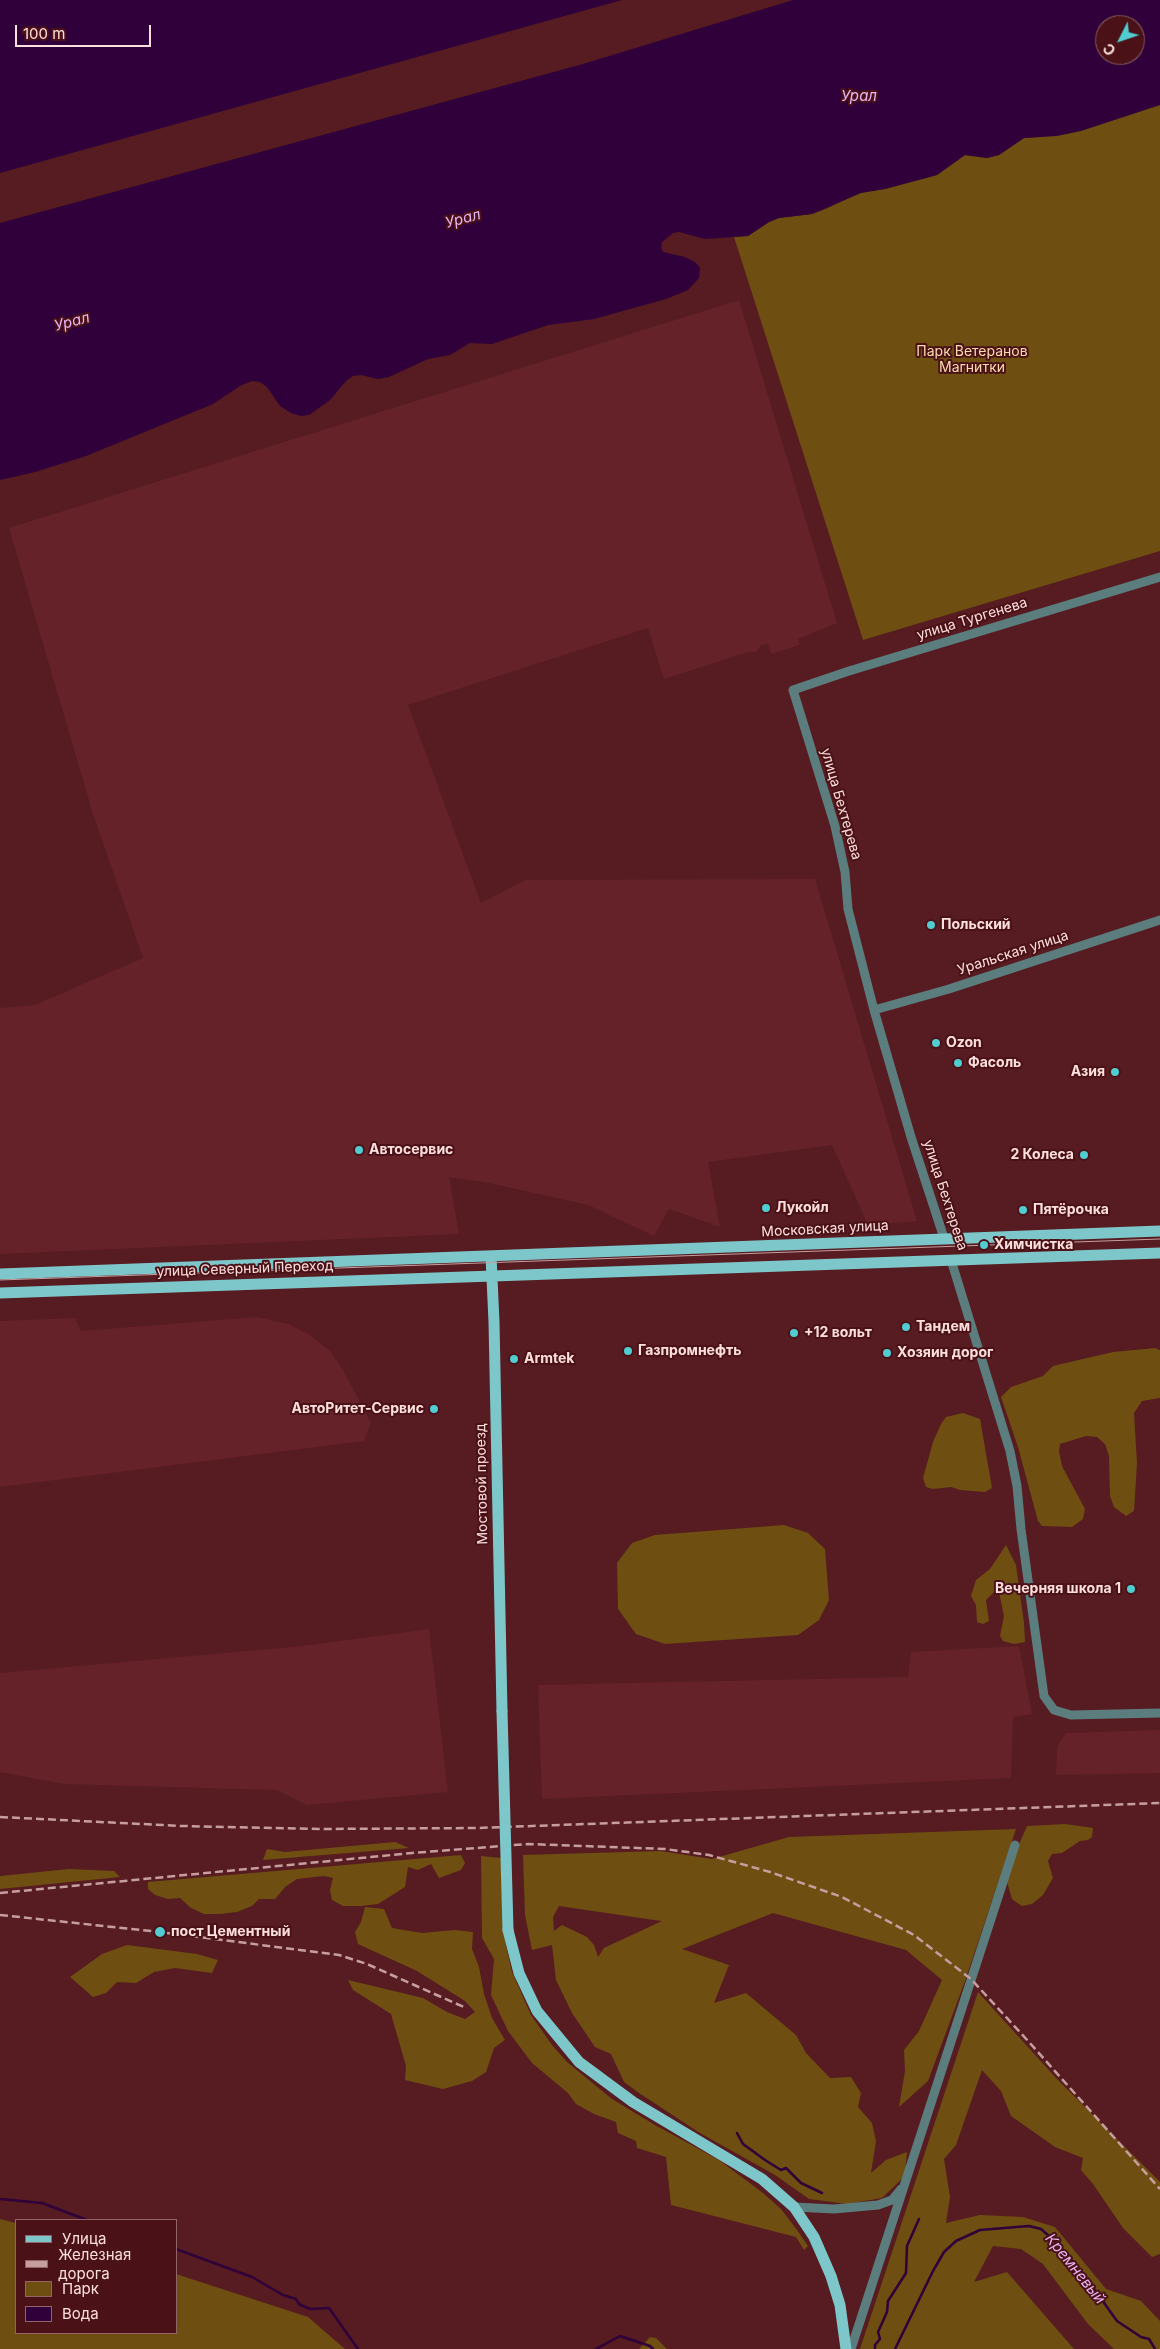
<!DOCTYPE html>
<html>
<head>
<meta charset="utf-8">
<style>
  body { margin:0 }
  #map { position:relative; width:1160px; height:2349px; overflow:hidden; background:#561c21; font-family:Inter,sans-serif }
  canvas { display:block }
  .legend { position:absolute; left:15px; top:2219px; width:162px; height:115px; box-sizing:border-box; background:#4a1117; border:1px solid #926467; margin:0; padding:6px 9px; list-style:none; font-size:15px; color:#ffe0df }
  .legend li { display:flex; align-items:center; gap:10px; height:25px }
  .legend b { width:25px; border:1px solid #926467 }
  .north { position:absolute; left:1095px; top:15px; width:50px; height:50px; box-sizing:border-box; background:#4a1117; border:1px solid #926467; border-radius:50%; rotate:229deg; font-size:14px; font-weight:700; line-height:20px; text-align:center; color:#ffe0df }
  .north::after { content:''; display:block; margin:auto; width:18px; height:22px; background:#51ccd1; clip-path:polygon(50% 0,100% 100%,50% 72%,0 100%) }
  .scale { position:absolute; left:15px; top:25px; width:136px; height:22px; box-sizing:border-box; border:2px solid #ffe0df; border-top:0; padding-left:6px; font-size:15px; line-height:18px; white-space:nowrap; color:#ffe0df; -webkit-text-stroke:4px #4a1117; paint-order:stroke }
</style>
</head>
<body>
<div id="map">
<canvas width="1160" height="2349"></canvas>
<ul class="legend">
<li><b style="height:6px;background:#7dc7ca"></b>Улица</li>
<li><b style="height:6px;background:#c69e9f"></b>Железная дорога</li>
<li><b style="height:14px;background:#6e4e11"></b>Парк</li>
<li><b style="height:14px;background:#2f003a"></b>Вода</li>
</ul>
<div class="north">С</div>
<div class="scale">100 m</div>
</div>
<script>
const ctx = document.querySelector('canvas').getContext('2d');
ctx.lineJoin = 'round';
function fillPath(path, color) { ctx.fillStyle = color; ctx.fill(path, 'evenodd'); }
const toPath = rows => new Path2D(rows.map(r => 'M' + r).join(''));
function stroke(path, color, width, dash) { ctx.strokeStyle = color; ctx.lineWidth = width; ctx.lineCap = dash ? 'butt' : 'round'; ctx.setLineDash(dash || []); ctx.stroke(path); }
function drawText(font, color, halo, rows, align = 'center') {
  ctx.font = font + ' Inter,sans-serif'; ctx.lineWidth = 4; ctx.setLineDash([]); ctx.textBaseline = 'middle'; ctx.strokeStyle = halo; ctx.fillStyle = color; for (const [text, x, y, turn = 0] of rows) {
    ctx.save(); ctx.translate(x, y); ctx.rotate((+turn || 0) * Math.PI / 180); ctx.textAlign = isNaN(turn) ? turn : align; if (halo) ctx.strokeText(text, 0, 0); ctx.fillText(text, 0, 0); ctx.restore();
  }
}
fillPath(toPath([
  [739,300,837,623,798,639,800,645,771,654,768,644,761,645,756,652,748,652,664,679,648,628,408,705,481,903,525,880,815,879,917,1221,868,1225,832,1145,708,1162,720,1227,669,1209,654,1236,588,1205,489,1183,449,1177,459,1234,0,1254,0,1008,35,1005,143,958,93,814,9,528],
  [257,1317,288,1324,308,1334,330,1351,343,1370,371,1423,364,1441,0,1487,0,1321,75,1318,81,1331],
  [429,1629,448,1792,307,1805,277,1790,64,1784,0,1772,0,1673,303,1646],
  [1019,1646,1032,1714,1013,1717,1011,1778,542,1799,538,1685,908,1677,911,1652],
  [1160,1730,1160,1773,1056,1775,1057,1747,1066,1733]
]), '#652228');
fillPath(toPath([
  [1160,105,1160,551,863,640,734,237,748,236,769,222,779,218,812,214,826,209,861,192,885,189,937,175,965,155,987,158,999,155,1024,138,1040,137],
  [1155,1348,1160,1350,1160,1398,1142,1401,1134,1413,1137,1463,1134,1511,1126,1516,1114,1507,1110,1496,1109,1456,1105,1444,1097,1437,1086,1436,1060,1444,1059,1451,1062,1466,1085,1509,1083,1519,1072,1527,1042,1526,1038,1521,1018,1447,1001,1397,1011,1387,1043,1376,1053,1366,1113,1352],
  [963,1413,980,1419,992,1488,985,1492,960,1490,951,1487,933,1489,926,1487,923,1478,933,1442,941,1424,946,1417],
  [784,1525,808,1533,825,1549,829,1600,819,1620,798,1635,665,1644,636,1634,618,1609,617,1563,632,1543,655,1535],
  [1006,1545,1016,1565,1024,1623,1025,1642,1014,1644,1003,1641,1000,1636,1004,1616,999,1592,994,1592,986,1600,989,1621,983,1624,977,1622,976,1605,971,1596,976,1580,990,1569],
  [1065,1824,1093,1828,1092,1837,1088,1840,1080,1841,1062,1853,1052,1854,1048,1861,1053,1878,1043,1895,1032,1904,1022,1906,1016,1902,1012,1899,1007,1882,1017,1849,1027,1826],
  [1016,1829,965,1981,928,2081,899,2107,905,2071,904,2050,919,2031,942,1980,906,1950,773,1913,682,1949,729,1965,714,2003,746,1993,796,2035,806,2053,830,2078,851,2077,861,2093,858,2107,872,2123,876,2141,871,2173,886,2160,907,2152,905,2176,882,2198,847,2204,809,2199,775,2175,700,2133,639,2093,624,2082,611,2054,595,2047,572,2013,556,1980,552,1945,532,1950,525,1915,523,1855,660,1851,712,1859,789,1837],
  [559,1906,661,1921,662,1921,604,1948,598,1957,594,1945,587,1937,562,1925,554,1931,553,1917],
  [395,1842,409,1848,263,1860,267,1849,285,1852],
  [461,1855,465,1863,461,1870,439,1878,431,1864,418,1870,408,1867,405,1887,378,1904,361,1906,343,1906,332,1900,330,1890,333,1878,324,1876,297,1879,285,1887,275,1899,259,1899,252,1906,237,1912,220,1914,204,1914,191,1908,180,1898,168,1899,155,1895,148,1889,148,1882],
  [481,1856,502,1858,506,1945,512,1972,531,2015,552,2045,567,2062,612,2099,655,2125,719,2160,763,2193,781,2209,797,2230,808,2246,804,2250,796,2237,671,2205,666,2157,637,2148,636,2141,618,2133,616,2122,594,2114,576,2104,568,2093,532,2063,508,2031,491,1995,494,1959,482,1938],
  [69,1869,114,1871,120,1877,0,1889,0,1876],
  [365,1907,384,1909,392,1928,422,1933,455,1930,473,1932,472,1949,479,1967,484,1994,492,2018,505,2040,494,2048,486,2072,472,2081,443,2089,405,2080,406,2066,391,2014,353,1990,348,1980,423,1998,447,2012,465,2019,475,2012,465,2001,417,1971,358,1944,355,1932,361,1922],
  [127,1945,197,1954,218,1960,212,1973,175,1968,154,1972,136,1983,117,1982,106,1993,93,1997,70,1977,102,1954],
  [978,1992,1056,2078,1160,2182,1160,2254,1152,2257,1123,2228,1093,2184,1081,2170,1083,2158,1055,2147,1011,2116,1001,2091,982,2070,956,2145,944,2159,950,2197,946,2223,980,2215,1023,2217,1055,2227,1106,2289,1141,2301,1160,2321,1160,2349,1114,2349,1088,2324,1043,2264,1021,2249,993,2246,974,2282,1007,2272,1074,2349,860,2349],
  [0,2219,16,2223,16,2333,176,2333,176,2274,308,2317,345,2349,0,2349],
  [650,2337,656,2338,667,2349,639,2349]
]), '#6e4e11');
fillPath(toPath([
  [0,0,622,0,0,173],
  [793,0,1160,0,1160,105,1081,131,1057,136,1024,138,999,155,987,158,965,155,937,175,885,189,861,193,812,214,779,218,769,222,748,236,705,239,679,232,673,233,662,242,661,247,663,252,685,257,695,262,700,268,699,278,688,290,666,299,594,319,548,325,492,344,470,343,450,355,428,359,389,377,378,379,361,375,353,376,346,381,330,400,309,415,301,416,291,413,280,406,267,387,260,382,252,381,240,386,213,404,86,456,35,472,0,480,0,223,583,64],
  [1105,25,1135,25,1135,55,1105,55]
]), '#2f003a');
stroke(toPath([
  [737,2133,743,2144,765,2160,781,2170,786,2168,801,2183,822,2193],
  [0,2199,42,2203,87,2220],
  [176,2249,252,2277,283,2295,296,2299,299,2304,310,2309,329,2308,358,2349],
  [596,2349,620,2336,650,2346,653,2349],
  [875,2349,875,2345,880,2339,878,2332,887,2312,888,2301,906,2273,907,2246,919,2219],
  [895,2349,933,2271,944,2252,956,2241,980,2230,1029,2226,1041,2229,1058,2244,1087,2279,1117,2321,1141,2337,1149,2339,1155,2349]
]), '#2f003a', 2.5);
stroke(toPath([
  [874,1010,949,989,1160,920],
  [944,1238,911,1137,874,1010,848,909,845,872,835,826,793,690,849,671,1160,577],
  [951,1260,1010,1451,1017,1486,1021,1529,1044,1696,1054,1710,1071,1715,1160,1713],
  [794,2207,834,2209,878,2205,892,2200,901,2189],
  [851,2349,1015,1845]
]), '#5b7d7e', 9);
stroke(toPath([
  [491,1256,494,1322,502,1711],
  [0,1274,1160,1231],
  [0,1293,1160,1253],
  [508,1930,519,1973,537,2011,579,2062,633,2102,762,2179,794,2207,814,2237,831,2276,840,2305,846,2349]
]), '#7dc7ca', 11);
stroke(toPath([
  [0,1280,1160,1239]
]), '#c69e9f', 1);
stroke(toPath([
  [0,1817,182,1826,324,1829,477,1828,1160,1803],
  [0,1893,412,1853,528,1844,665,1849,709,1855,770,1872,842,1897,914,1935,971,1979,1029,2042,1160,2189],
  [0,1915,160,1932,339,1955,367,1964,466,2008]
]), '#c69e9f', 2.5, [8, 4]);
stroke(toPath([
  [502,1711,508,1930]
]), '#7dc7ca', 11);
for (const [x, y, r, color] of [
  [931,925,5,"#51ccd1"],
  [936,1043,5,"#51ccd1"],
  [958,1063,5,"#51ccd1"],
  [1115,1072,5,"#51ccd1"],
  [359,1150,5,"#51ccd1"],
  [1084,1155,5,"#51ccd1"],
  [766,1208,5,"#51ccd1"],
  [1023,1210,5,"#51ccd1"],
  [984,1245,5,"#51ccd1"],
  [906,1327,5,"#51ccd1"],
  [794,1333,5,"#51ccd1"],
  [628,1351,5,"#51ccd1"],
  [887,1353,5,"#51ccd1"],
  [514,1359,5,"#51ccd1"],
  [434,1409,5,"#51ccd1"],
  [1131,1589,5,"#51ccd1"],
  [160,1932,6,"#51ccd1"]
]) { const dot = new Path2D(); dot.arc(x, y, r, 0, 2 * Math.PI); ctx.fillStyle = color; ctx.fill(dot); stroke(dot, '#4a1117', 2); }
drawText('14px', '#faddaf', '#4a1117', [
  ["Парк Ветеранов",972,352],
  ["Магнитки",972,368]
]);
drawText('14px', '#ffe0df', '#4a1117', [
  ["улица Тургенева",972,619,-17],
  ["улица Бехтерева",841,804,74],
  ["Уральская улица",1013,953,-18],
  ["улица Бехтерева",945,1195,72],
  ["Московская улица",825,1229,-3],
  ["улица Северный Переход",245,1269,-2],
  ["Мостовой проезд",482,1484,-91]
]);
drawText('bold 14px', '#ffe0df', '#4a1117', [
  ["Польский",941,925],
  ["Ozon",946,1043],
  ["Фасоль",968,1063],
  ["Азия",1105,1072,"right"],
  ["Автосервис",369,1150],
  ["2 Колеса",1074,1155,"right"],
  ["Лукойл",776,1208],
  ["Пятёрочка",1033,1210],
  ["Химчистка",994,1245],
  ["Тандем",916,1327],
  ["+12 вольт",804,1333],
  ["Газпромнефть",638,1351],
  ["Хозяин дорог",897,1353],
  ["Armtek",524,1359],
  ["АвтоРитет-Сервис",424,1409,"right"],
  ["Вечерняя школа 1",1121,1589,"right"],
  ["пост Цементный",171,1932]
], 'left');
drawText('italic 15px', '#e7b5f5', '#4a1117', [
  ["Урал",859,96],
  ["Урал",463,219,-15],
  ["Урал",72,322,-15],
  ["Кремневый",1075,2269,51]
]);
</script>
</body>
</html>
